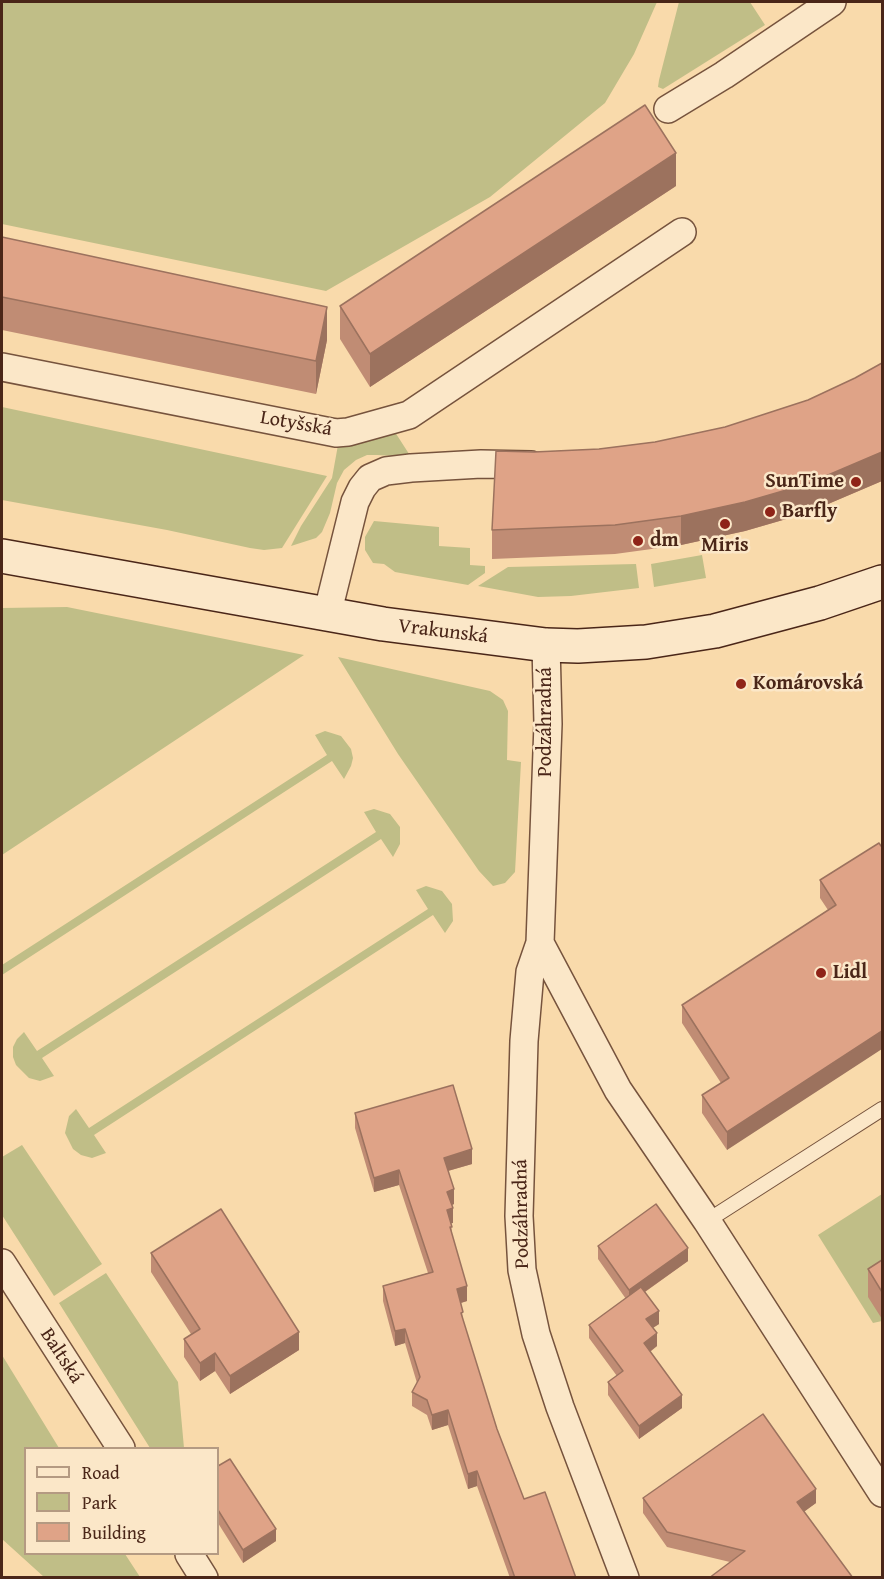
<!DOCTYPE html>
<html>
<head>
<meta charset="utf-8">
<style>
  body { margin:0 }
  #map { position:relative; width:884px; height:1579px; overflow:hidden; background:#f9daab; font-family:"Gentium Book Plus",serif }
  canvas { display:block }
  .frame { position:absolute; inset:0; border:3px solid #4a2618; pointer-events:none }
  .legend { position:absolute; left:24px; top:1447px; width:195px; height:108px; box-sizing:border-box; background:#fbe7c8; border:2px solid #b49a82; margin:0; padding:8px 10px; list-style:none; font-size:18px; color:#4a2618 }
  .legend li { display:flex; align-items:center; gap:12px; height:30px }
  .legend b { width:30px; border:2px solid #b49a82 }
</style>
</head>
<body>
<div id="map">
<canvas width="884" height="1579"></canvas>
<div class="frame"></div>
<ul class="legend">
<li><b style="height:8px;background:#fbe7c8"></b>Road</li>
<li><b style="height:16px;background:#c0be87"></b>Park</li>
<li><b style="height:16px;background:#dfa387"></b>Building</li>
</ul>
</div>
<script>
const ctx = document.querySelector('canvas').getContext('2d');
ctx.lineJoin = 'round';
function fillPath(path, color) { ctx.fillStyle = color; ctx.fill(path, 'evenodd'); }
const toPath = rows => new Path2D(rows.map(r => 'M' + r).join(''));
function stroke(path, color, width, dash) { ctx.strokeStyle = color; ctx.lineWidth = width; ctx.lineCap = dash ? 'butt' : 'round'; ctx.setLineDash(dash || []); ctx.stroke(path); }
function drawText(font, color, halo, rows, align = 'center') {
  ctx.font = font + ' "Gentium Book Plus",serif'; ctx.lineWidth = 5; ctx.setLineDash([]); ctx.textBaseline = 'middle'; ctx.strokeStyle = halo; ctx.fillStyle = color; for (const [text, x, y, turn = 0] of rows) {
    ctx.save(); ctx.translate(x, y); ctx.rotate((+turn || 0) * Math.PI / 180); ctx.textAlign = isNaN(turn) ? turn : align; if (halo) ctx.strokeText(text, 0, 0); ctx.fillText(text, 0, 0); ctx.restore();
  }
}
fillPath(toPath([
  [2,2,657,2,634,54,605,103,490,197,326,291,2,224],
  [679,2,750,2,765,25,663,89,658,87,659,80],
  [2,407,327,476,282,548,264,550,250,548,167,530,2,500],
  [393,429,411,457,377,455,367,455,356,460,344,470,337,483,330,513,322,532,316,538,291,546,301,526,332,478,338,445],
  [374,521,439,527,439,546,470,548,470,565,485,566,485,573,468,585,395,572,384,564,373,563,365,550,365,537],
  [702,555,706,578,654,587,651,564],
  [636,564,639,588,571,596,538,597,478,586,508,567],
  [67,607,304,655,2,855,2,608],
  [338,657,490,691,503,700,508,711,507,760,521,762,515,872,505,883,493,886,479,871,398,754],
  [325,731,341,736,351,749,353,758,351,766,344,779,332,761,2,975,2,965,327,755,315,735],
  [374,809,390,814,400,827,400,844,393,857,381,839,42,1058,54,1076,40,1081,29,1078,16,1065,13,1057,13,1047,17,1039,24,1032,37,1051,376,832,364,812],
  [426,886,442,891,452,904,453,921,445,933,433,915,94,1135,106,1153,92,1158,81,1155,73,1149,65,1133,69,1116,76,1109,89,1128,428,909,416,890],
  [22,1145,102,1264,54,1296,2,1215,2,1157],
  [882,1194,882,1321,873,1323,818,1235],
  [106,1273,178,1382,184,1448,150,1448,59,1303],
  [2,1355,59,1448,26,1448,26,1554,125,1554,140,1577,44,1577,2,1539]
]), '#c0be87');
const lane = toPath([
  [707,1221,882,1109]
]);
const street = toPath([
  [668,109,724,75,832,2],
  [2,367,336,433,348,432,409,415,682,232],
  [327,615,355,502,362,488,370,478,386,471,411,468,481,464,531,465],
  [546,645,548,724,540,943,530,972,524,1041,519,1216,522,1270,536,1334,560,1407,625,1578],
  [540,943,618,1090,707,1221,882,1493],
  [2,1263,121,1448],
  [189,1554,204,1578]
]);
const secondary = toPath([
  [2,556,383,624,546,645,578,646,646,642,715,631,820,603,882,582]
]);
stroke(lane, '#76533d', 16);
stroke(street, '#76533d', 30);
stroke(secondary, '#4a2618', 36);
stroke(lane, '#fbe7c8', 14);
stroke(street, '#fbe7c8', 27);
stroke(secondary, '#fbe7c8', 33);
fillPath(toPath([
  [676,186,370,387,340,339,340,306],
  [2,237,327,340,316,394,2,330],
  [882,363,882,481,807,513,745,531,681,545,615,554,492,559,492,530,534,452,599,449,655,442,725,427,808,400,855,378],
  [879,843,727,1150,702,1113,702,1095,721,1083,682,1023,682,1005,828,910,820,898,820,880],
  [355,1113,472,1164,448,1171,454,1204,452,1205,453,1223,451,1223,452,1235,467,1301,461,1303,463,1321,497,1429,524,1499,576,1578,510,1578,477,1486,468,1489,448,1425,432,1430,427,1415,412,1406,412,1392,417,1383,405,1343,395,1346,383,1301,383,1286,428,1273,399,1185,374,1192,355,1128],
  [598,1246,688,1261,645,1292,659,1324,653,1328,657,1346,650,1352,682,1408,639,1439,608,1395,608,1382,617,1376,589,1338,589,1325,626,1299,598,1259],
  [151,1253,299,1350,230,1394,215,1371,200,1381,184,1357,184,1339,191,1334,151,1272],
  [882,1260,882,1319,868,1297,868,1269],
  [218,1466,276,1541,243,1563,218,1523],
  [643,1498,816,1503,730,1562,667,1547,643,1513]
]), '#c08c74');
fillPath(toPath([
  [676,153,676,186,370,387,370,354],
  [327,307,327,340,316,394,316,361],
  [882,452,882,481,807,513,745,531,681,545,681,516],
  [882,1031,882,1049,727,1150,727,1132],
  [472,1149,472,1164,444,1172,444,1158],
  [399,1170,399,1185,374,1192,374,1178],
  [454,1189,454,1204,447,1207,447,1192],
  [453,1208,453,1223,447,1224,447,1210],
  [688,1248,688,1261,629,1303,629,1290],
  [467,1286,467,1301,457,1304,457,1289],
  [659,1311,659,1324,646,1332,646,1319],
  [405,1329,405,1343,395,1346,395,1331],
  [299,1332,299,1350,230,1394,230,1376],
  [657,1333,657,1346,644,1356,644,1343],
  [215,1353,215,1371,200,1381,200,1363],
  [682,1395,682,1408,639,1439,639,1426],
  [448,1410,448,1425,432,1430,432,1415],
  [477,1471,477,1486,468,1489,468,1474],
  [816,1489,816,1503,797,1517,797,1502],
  [276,1529,276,1541,243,1563,243,1550]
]), '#9c725e');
const building = toPath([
  [645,105,676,153,370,354,340,306,645,105],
  [2,237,327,307,316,361,2,297,2,237],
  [882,363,882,452,807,484,745,502,681,516,615,525,492,530,496,451,534,452,599,449,655,442,725,427,808,400,855,378,882,363],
  [879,843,881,846,882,844,882,1031,727,1132,702,1095,729,1078,682,1005,836,905,820,880,879,843],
  [453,1085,472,1149,444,1158,454,1189,447,1192,453,1208,447,1210,452,1227,450,1227,467,1286,457,1289,463,1312,461,1313,497,1429,524,1499,545,1492,576,1578,515,1578,477,1471,468,1474,448,1410,432,1415,427,1400,412,1392,420,1377,405,1329,395,1331,383,1286,433,1272,399,1170,374,1178,355,1113,453,1085],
  [656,1204,688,1248,629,1290,598,1246,656,1204],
  [221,1209,299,1332,230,1376,215,1353,200,1363,184,1339,200,1329,151,1253,221,1209],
  [882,1260,882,1292,868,1269,882,1260],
  [641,1287,659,1311,646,1319,657,1333,644,1343,682,1395,639,1426,608,1382,623,1371,589,1325,641,1287],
  [763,1414,816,1489,797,1502,853,1578,709,1578,745,1551,667,1532,643,1498,763,1414],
  [230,1459,276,1529,243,1550,218,1510,218,1466,230,1459]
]);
fillPath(building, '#dfa387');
stroke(building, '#9c725e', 1.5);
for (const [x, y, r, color] of [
  [856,482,6,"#8f2418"],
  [770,512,6,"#8f2418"],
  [725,524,6,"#8f2418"],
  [638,541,6,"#8f2418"],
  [741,684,6,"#8f2418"],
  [821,973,6,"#8f2418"]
]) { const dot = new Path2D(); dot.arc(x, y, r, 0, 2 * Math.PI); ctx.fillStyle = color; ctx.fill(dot); stroke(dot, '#fbe7c8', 2); }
drawText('20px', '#4a2618', '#fbe7c8', [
  ["Lotyšská",296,424,10],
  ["Vrakunská",443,632,7],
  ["Podzáhradná",546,722,-90],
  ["Podzáhradná",522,1214,-91],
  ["Baltská",61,1356,57]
]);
drawText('bold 20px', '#4a2618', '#fbe7c8', [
  ["SunTime",844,482,"right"],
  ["Barfly",782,512],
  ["dm",650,541],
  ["Miris",725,546,"center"],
  ["Komárovská",753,684],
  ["Lidl",833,973]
], 'left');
</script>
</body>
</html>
